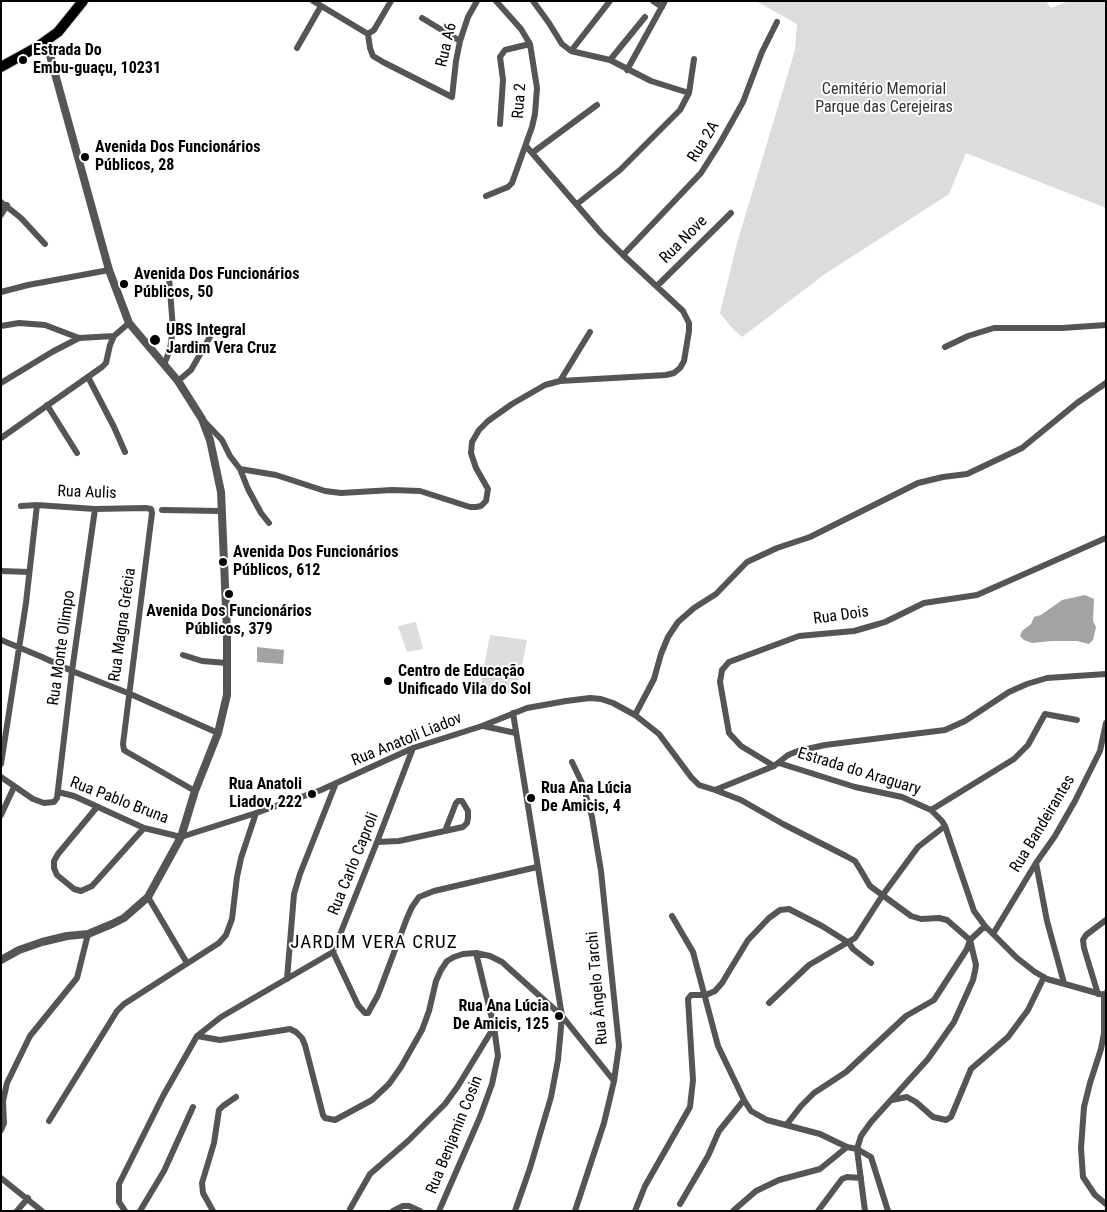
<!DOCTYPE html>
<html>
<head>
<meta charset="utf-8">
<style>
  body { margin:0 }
  #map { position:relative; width:1107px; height:1212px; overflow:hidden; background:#fff; font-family:"Roboto Condensed",sans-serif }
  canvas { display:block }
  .frame { position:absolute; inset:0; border:2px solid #000; pointer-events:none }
</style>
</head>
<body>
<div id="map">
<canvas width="1107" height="1212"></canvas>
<div class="frame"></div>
</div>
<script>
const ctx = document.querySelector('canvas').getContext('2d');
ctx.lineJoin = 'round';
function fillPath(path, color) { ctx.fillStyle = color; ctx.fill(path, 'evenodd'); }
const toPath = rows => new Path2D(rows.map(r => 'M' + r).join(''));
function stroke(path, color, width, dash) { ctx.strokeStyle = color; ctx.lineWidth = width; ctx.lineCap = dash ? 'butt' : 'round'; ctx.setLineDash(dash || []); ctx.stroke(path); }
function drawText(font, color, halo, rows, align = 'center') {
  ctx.font = font + ' "Roboto Condensed",sans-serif'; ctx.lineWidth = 4; ctx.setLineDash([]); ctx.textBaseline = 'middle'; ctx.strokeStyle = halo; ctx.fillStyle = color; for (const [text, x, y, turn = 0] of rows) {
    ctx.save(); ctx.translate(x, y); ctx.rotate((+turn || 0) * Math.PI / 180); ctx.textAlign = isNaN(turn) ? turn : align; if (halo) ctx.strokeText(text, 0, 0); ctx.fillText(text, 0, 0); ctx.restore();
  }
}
fillPath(toPath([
  [756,1,1046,1,1051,8,1069,1,1106,1,1106,208,966,153,949,194,825,274,742,337,733,329,720,313,737,243,795,50,797,24],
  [416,622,423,649,407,652,398,626],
  [490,635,527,640,516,694,480,689]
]), '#dcdcdc');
fillPath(toPath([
  [1085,595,1094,599,1093,621,1096,627,1093,640,1089,644,1077,641,1051,641,1032,643,1024,640,1020,636,1022,631,1031,624,1034,617,1041,615,1062,600],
  [257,647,284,650,283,664,257,662]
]), '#a3a3a3');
const primary = toPath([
  [1,67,37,47,58,32,83,1]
]);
stroke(primary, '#dbdbdb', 12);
stroke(toPath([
  [313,1,368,34,374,30,391,1],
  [533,1,549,23,562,44,571,51,610,60,651,81,689,93],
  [653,1,662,7],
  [422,18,460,41],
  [368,34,370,48,373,56,383,62,452,97,456,61,460,41,468,17,477,1],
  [297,48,321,6],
  [571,51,610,1],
  [610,60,645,17],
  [627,70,665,1],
  [500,124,503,80,500,57,505,50,530,44],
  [532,153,597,105],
  [486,196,508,187,512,183,532,127,535,114,537,88,530,44,521,29,496,1],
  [1,202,21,218,45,244],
  [577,204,620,170,680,110,689,93,694,59],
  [1,215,7,205],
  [623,255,701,173,720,143,743,102,762,52,777,22],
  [657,286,731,213],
  [1,292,28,285,109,270],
  [1,326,19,323,45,325,79,338,114,336,129,323],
  [945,347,968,336,994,328,1062,328,1106,325],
  [164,365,170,349,173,329,169,277],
  [88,377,114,427,125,452],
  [178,381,191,370,215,328],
  [560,381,590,332],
  [1,383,52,352,79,338],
  [47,405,77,453],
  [203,420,222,440,230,456,240,469,248,489,261,513,269,523],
  [1,438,102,367,106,363,110,345,114,336],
  [240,469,276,475,325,491,341,493,392,490,420,491,470,507,476,507,481,506,486,501,488,489,476,468,471,453,472,442,479,430,488,421,512,404,545,385,560,381,666,375,674,373,680,368,684,361,689,331,689,323,683,311,623,255,601,233,526,146],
  [21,506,37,505,95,509,146,508,151,509,152,513,123,744,124,750,127,752,195,791],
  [162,510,221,511],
  [1,571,29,572],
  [1,640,42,657,72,671,128,693,218,733],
  [183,655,202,661,227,663],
  [513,713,562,1016,558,1060,551,1097,530,1168,515,1211],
  [635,715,659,734,691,777,699,785,715,790,774,766,788,755,798,751,825,745,945,730,965,721,1009,692,1027,684,1047,678,1106,674],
  [483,726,516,733],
  [572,762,583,785,592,817,601,871,619,1046,614,1081,604,1123,575,1211],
  [779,763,855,787,902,797,931,810,942,821,945,826,974,911,985,926,1017,958,1035,972,1047,979,1104,995],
  [1,764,26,603,37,505],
  [774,766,741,746,729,733,720,682,722,670,729,662,799,636,854,631,875,625,885,622,924,603,977,595,1106,538],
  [1,777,33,799,44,803,54,802,57,798,72,671,95,509],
  [715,790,741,800,783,824,846,856,855,861,860,869,870,886,911,916,921,919,939,918,947,920,970,940,976,965,975,971,973,980,954,1022,928,1059,871,1122,861,1136,857,1149,865,1211],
  [58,792,74,796,144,828,181,837,256,813,321,790,413,748,482,726,527,708,566,701,590,698,601,699,613,703,635,715,654,679,661,654,668,637,678,622,694,608,716,594,747,562,777,548,810,537,918,483,943,477,967,474,1022,448,1077,403,1106,383],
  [97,807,58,854,54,861,54,868,57,875,74,889,81,891,92,886,144,828],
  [931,810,1014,759,1028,745,1045,714,1077,720],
  [1,815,14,787],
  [377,842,399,841,463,827,467,823,468,818,468,811,462,801,458,801,456,803,445,831],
  [1036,863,1047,921,1064,983],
  [148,897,187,963],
  [672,916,693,952,718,1046,744,1100,751,1111,767,1120,820,1134,847,1147],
  [993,934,1036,863,1055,836,1075,801,1100,751,1106,723],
  [333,952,358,1005,365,1013,368,1013,378,995,407,918,412,907,419,897,434,891,537,867],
  [287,979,294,894,300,874,336,783],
  [1106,993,1104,995,1104,1033,1101,1049,1090,1083,1084,1107,1081,1148,1083,1177,1095,1195,1106,1204],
  [1098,994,1084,948,1083,940,1086,935,1106,920],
  [769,1003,809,965,855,938,882,896,918,847,945,826],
  [197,1036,220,1040,284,1030,290,1029,296,1032,302,1038,305,1045,323,1115,325,1118,335,1120,372,1100,389,1084,401,1067,422,1030,429,1011,436,981,441,970,447,961,454,957,463,954,476,953,490,956,502,962,562,1016,614,1081],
  [892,1100,907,1097,916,1102,933,1117,946,1120,951,1117,971,1069,1008,1037,1028,1010,1044,977],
  [49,1121,117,1011,124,1004,219,943,226,935,232,919,237,877,241,858,256,813],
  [787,1124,801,1106,814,1093,846,1072,906,1016,934,1000,967,949,970,940,985,926],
  [1,1130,4,1123,3,1101,7,1083,30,1036,77,978,88,934],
  [1,1178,42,1211],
  [680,1204,708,1156,719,1131,744,1100],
  [350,1209,370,1174,408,1141,445,1104,458,1086,494,1027],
  [17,1211,28,1198],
  [125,1211,119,1202,119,1184,163,1096,197,1036,221,1017,333,952,377,842,413,748],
  [140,1211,164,1171,193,1107],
  [213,1211,203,1193,202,1183,214,1143,219,1110,223,1106,236,1097],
  [393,1211,403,1206,409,1206,420,1211],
  [439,1211,480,1117,492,1084,498,1056,494,1027,476,953],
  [635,1211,645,1186,690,1107,693,1080,688,999,691,995,706,995,715,991,722,983,748,940,769,918,780,910,789,909,822,926,849,943,853,949,871,963],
  [733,1211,756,1191,779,1180,820,1169,847,1147,857,1149,871,1157,888,1211],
  [818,1211,842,1179,847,1177,861,1178]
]), '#555', 6);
stroke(toPath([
  [1,960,19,950,42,942,67,936,88,934,112,924,124,918,148,897,181,837,195,791,218,733,227,695,227,632,221,492,210,440,202,419,178,381,129,323,109,270,46,41]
]), '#555', 8);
stroke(primary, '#000', 10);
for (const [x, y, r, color] of [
  [23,60,5,"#000"],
  [85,157,5,"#000"],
  [124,284,5,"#000"],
  [155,340,6,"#000"],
  [223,562,5,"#000"],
  [229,594,5,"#000"],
  [388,681,5,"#000"],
  [312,794,5,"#000"],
  [531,798,5,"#000"],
  [559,1016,5,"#000"]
]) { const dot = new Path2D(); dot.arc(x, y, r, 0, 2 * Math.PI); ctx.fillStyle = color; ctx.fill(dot); stroke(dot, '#fff', 2); }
drawText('16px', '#000', '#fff', [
  ["Rua A6",447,45,-77],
  ["Rua 2",520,101,-86],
  ["Rua 2A",704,142,-58],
  ["Rua Nove",684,240,-45],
  ["Rua Aulis",87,493,2],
  ["Rua Dois",841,616,-8],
  ["Rua Magna Grécia",123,625,-82],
  ["Rua Monte Olimpo",62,648,-82],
  ["Rua Anatoli Liadov",407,740,-22],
  ["Estrada do Araguary",859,772,17],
  ["Rua Pablo Bruna",119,801,21],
  ["Rua Bandeirantes",1043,824,-59],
  ["Rua Carlo Caproli",354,864,-68],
  ["Rua Ângelo Tarchi",598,988,-95],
  ["Rua Benjamin Cosin",455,1135,-68]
]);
drawText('bold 16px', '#000', '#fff', [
  ["Estrada Do",33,51],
  ["Embu-guaçu, 10231",33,69],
  ["Avenida Dos Funcionários",95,148],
  ["Públicos, 28",95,166],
  ["Avenida Dos Funcionários",134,275],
  ["Públicos, 50",134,293],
  ["UBS Integral",166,331],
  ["Jardim Vera Cruz",166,349],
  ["Avenida Dos Funcionários",233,553],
  ["Públicos, 612",233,571],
  ["Avenida Dos Funcionários",229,612,"center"],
  ["Públicos, 379",229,630,"center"],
  ["Centro de Educação",398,672],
  ["Unificado Vila do Sol",398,690],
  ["Rua Anatoli",302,785,"right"],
  ["Liadov, 222",302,803,"right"],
  ["Rua Ana Lúcia",541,789],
  ["De Amicis, 4",541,807],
  ["Rua Ana Lúcia",549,1007,"right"],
  ["De Amicis, 125",549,1025,"right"]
], 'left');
drawText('16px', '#333', '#fff', [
  ["Cemitério Memorial",884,90],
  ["Parque das Cerejeiras",884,108]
]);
ctx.letterSpacing = '1px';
drawText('19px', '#000', '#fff', [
  ["JARDIM VERA CRUZ",374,943]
]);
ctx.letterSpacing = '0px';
</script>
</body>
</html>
